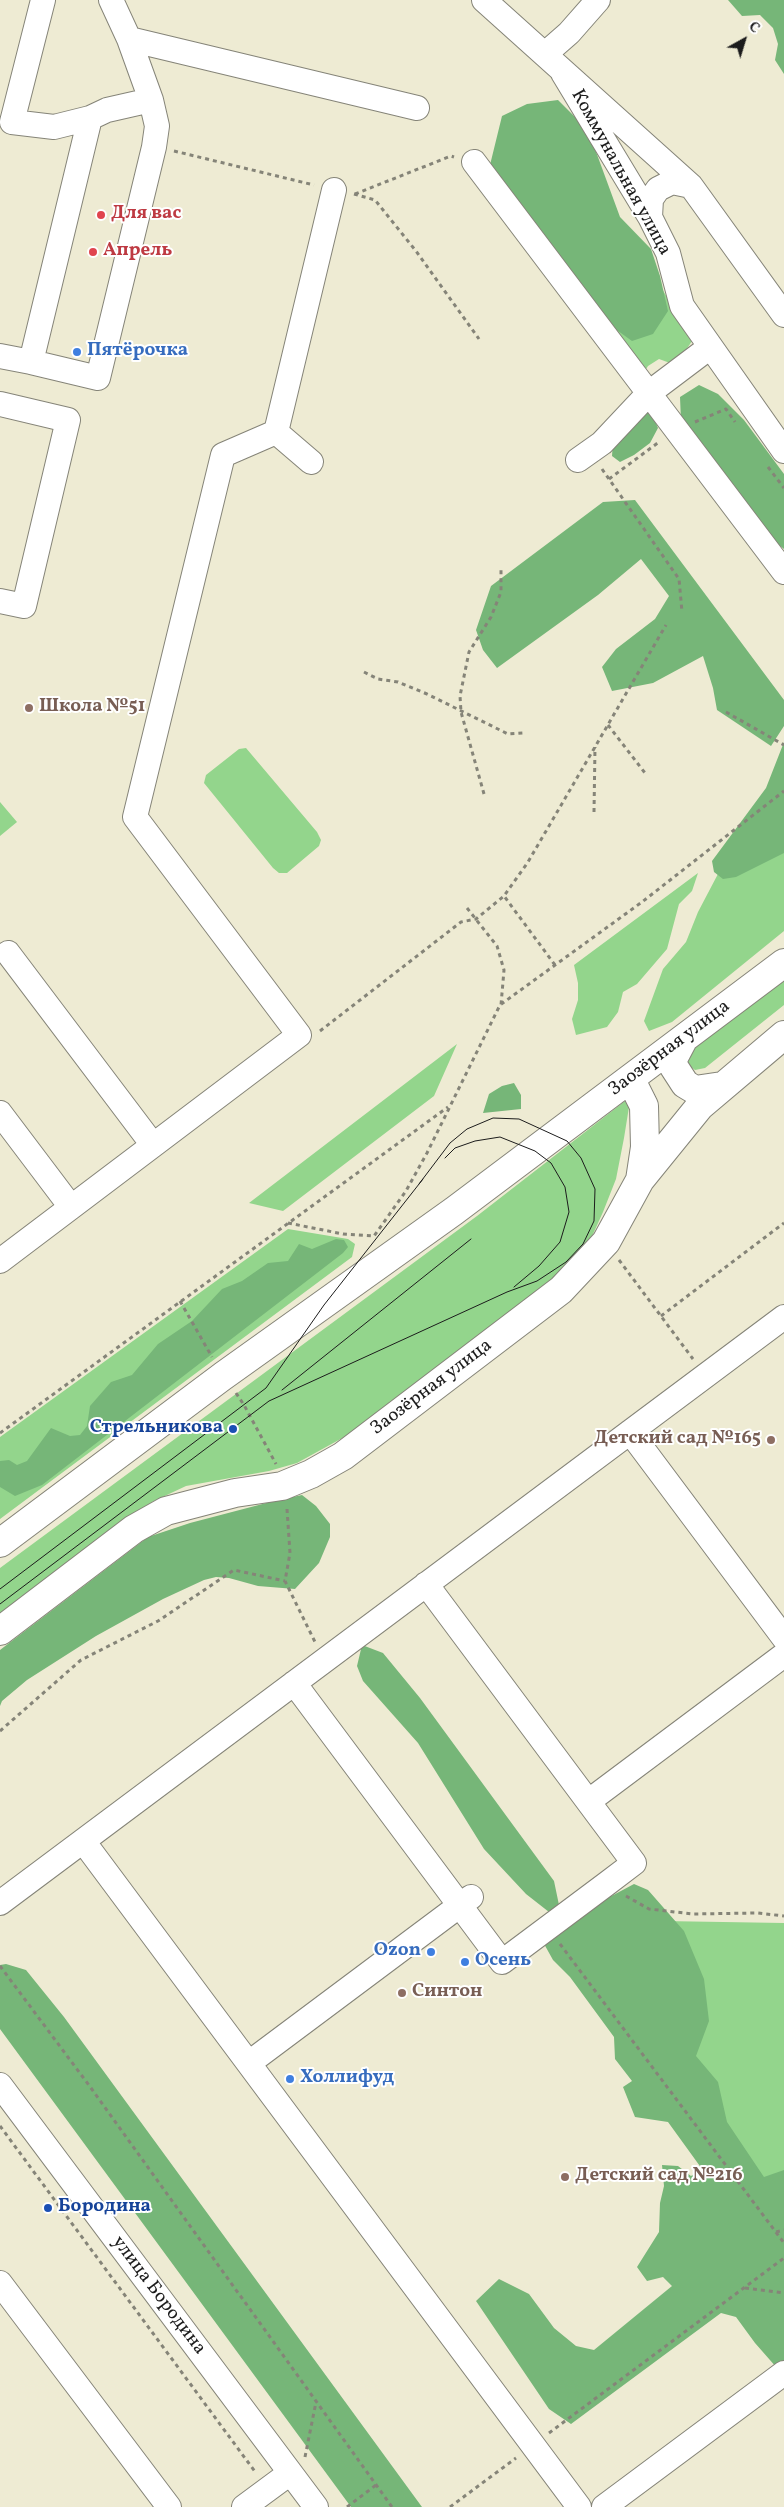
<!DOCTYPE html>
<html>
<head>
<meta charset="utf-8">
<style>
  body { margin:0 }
  #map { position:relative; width:784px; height:2507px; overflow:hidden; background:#eeebd3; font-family:Vollkorn,serif }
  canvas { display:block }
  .north { position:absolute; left:719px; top:15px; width:50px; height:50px; -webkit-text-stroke:4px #fff; paint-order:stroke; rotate:39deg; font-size:14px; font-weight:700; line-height:20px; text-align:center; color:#1c1c1c }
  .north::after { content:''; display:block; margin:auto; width:18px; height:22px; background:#1c1c1c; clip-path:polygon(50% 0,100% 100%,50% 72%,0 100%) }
</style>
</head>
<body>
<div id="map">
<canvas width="784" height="2507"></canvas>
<div class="north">С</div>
</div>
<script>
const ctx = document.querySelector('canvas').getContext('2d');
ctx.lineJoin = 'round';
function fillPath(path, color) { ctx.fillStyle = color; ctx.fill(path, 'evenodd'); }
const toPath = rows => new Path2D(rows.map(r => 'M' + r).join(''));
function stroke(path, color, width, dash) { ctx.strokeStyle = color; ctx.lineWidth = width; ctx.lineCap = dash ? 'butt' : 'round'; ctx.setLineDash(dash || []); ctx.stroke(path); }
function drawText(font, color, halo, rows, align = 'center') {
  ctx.font = font + ' Vollkorn,serif'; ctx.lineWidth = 4; ctx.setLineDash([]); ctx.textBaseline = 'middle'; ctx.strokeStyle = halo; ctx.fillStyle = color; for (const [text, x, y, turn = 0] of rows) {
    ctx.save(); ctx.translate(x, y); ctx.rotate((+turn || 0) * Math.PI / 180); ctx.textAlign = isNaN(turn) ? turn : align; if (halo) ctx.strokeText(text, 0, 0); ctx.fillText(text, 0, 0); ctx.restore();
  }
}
fillPath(toPath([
  [653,273,692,341,686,350,670,363,659,359,648,366,643,374,589,296],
  [246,748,317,832,321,840,319,846,287,873,279,873,273,868,204,783,206,775,239,749],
  [0,802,17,822,0,836],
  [784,810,784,931,672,1022,649,1031,644,1021,663,969,686,942,698,912,719,872],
  [698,873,692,891,679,904,667,949,637,984,623,992,618,1012,607,1027,576,1035,572,1019,578,1000,578,983,574,965],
  [784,979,784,1005,705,1068,695,1070,687,1064,688,1052],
  [457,1044,434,1096,283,1211,249,1203],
  [625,1101,629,1107,624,1138,616,1179,603,1212,589,1243,556,1279,346,1436,297,1463,269,1471,186,1486,152,1502,0,1615,0,1568,477,1216],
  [288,1229,348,1239,355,1244,352,1257,0,1519,0,1437],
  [662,1921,784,1923,784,2213,588,1961]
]), '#93d58c');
fillPath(toPath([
  [728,0,784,0,784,74,775,60,778,44,773,28,760,15,742,16],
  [558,100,588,130,620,217,651,249,660,276,668,311,653,334,632,341,614,328,490,165,502,116,527,104],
  [699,385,718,394,744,420,784,474,784,549,764,533,681,421,680,397],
  [641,410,652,414,658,428,650,443,634,455,620,462,612,456,613,441],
  [635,500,784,700,784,726,771,746,717,710,713,688,703,656,653,683,612,691,602,667,616,649,655,619,669,596,641,559,598,595,497,668,483,650,476,630,491,586,603,502],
  [784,742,784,853,736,877,723,879,714,872,712,861,766,788],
  [514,1083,521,1095,521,1109,483,1113,489,1094,502,1086],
  [336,1239,344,1240,348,1247,343,1253,42,1485,15,1496,0,1487,0,1461,9,1460,17,1465,27,1461,51,1428,70,1436,80,1435,87,1426,90,1406,111,1382,132,1375,158,1344,192,1321,222,1289,242,1281,268,1263,288,1261,299,1244,312,1249],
  [302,1495,316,1506,330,1524,330,1537,319,1563,295,1589,258,1586,229,1578,216,1577,204,1580,163,1599,96,1636,27,1680,2,1701,0,1706,0,1650,148,1537,190,1523,274,1501],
  [362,1645,383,1653,420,1698,554,1881,559,1905,549,1912,526,1894,484,1849,418,1743,363,1681,357,1666],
  [634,1884,648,1890,684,1931,704,1979,709,2021,696,2056,718,2082,727,2122,764,2177,784,2170,784,2376,755,2343,736,2317,721,2313,571,2424,549,2409,476,2301,499,2279,529,2294,554,2328,576,2346,594,2350,672,2286,663,2277,647,2281,637,2267,659,2232,660,2203,664,2186,662,2165,678,2166,691,2176,702,2169,668,2122,635,2117,623,2087,632,2081,615,2059,614,2037,570,1977,553,1960,543,1942,604,1900],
  [6,1964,26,1970,64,2017,422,2507,351,2507,0,2029,0,1965]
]), '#76b678');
const minor = toPath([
  [43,0,12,122,54,127,90,118,107,110,151,100],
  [484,0,691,186,784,315],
  [129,39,417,108],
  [545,54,569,33,598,0],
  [563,73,650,217,668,253,682,306,784,451],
  [90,118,31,362,98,378,154,147,157,126,151,100,129,39,111,0],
  [474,162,784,572],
  [650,217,651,199,658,189,672,182,691,186],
  [0,356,31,362],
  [0,404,68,420,24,606,0,601],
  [276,432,334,190],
  [578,460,602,443,649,393,710,347],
  [8,953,153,1145],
  [0,1113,71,1207],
  [0,1261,299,1035,135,817,223,455,276,432,311,462],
  [630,1432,784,1638],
  [294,1683,502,1962,605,1885,634,1863,426,1584],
  [589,1801,784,1655],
  [83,1841,579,2507],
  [0,1903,784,1317],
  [249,2063,471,1897],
  [0,2085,316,2507],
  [0,2283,169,2507],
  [244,2507,290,2473],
  [604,2507,784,2373]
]);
const major = toPath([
  [683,1040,673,1059,674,1067,685,1084,695,1090,722,1086],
  [627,1081,635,1088,644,1106,645,1147,640,1180],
  [0,1543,223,1376,454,1211,784,963],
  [0,1631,134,1529,166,1511,235,1493,282,1486,311,1474,343,1456,561,1290,606,1242,640,1180,700,1106,784,1035]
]);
stroke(minor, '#858478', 26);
stroke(major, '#858478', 30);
stroke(toPath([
  [174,151,314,185],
  [354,194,375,200,416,251,479,339],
  [355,194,451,156,454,157],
  [695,422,726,409,735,422],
  [768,467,784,488],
  [602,469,679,579,682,612],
  [609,479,659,442],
  [364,672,378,679,398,682,427,694,508,734,523,733],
  [726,712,784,745],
  [608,725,645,773],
  [484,794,461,712,460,696,469,652,491,617,501,592,501,569],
  [594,812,595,747],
  [467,908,497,946,504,970,501,1005],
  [555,965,504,896,528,862,666,625],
  [320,1031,461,922,476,919,504,896],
  [288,1223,343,1234,374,1236,406,1191,427,1153,500,1005,642,902,784,791],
  [619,1260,693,1359],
  [180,1301,212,1357],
  [661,1316,784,1223],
  [236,1393,244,1405,276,1464],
  [0,1433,448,1107],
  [287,1509,290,1553,285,1581,315,1642],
  [0,1731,81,1660,158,1621,234,1570,285,1581],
  [626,1896,649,1909,693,1914,758,1913,784,1916],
  [560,1944,784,2243],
  [0,1966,91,2088,392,2507],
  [0,2126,256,2473],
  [776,2232,784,2230],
  [745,2288,784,2293],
  [549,2433,784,2258],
  [305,2457,316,2402],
  [347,2507,376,2485],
  [450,2507,516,2458]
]), '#858478', 3, [4, 4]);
stroke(minor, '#fff', 24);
stroke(major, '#fff', 28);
stroke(toPath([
  [445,1158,455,1148,475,1141,500,1137,535,1151,551,1163,565,1187,569,1212,560,1242,539,1266,514,1287],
  [282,1390,471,1239],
  [0,1589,266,1388,324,1305,423,1179],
  [0,1604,269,1401,507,1292,537,1281,566,1262,583,1244,594,1221,595,1189,581,1158,567,1141,519,1119,493,1118,467,1129,450,1143,419,1184]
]), '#1c1c1c', 1);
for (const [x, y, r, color] of [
  [101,215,5,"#e0444e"],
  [93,252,5,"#e0444e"],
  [77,352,5,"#3f7fe0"],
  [29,708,5,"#8d6e63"],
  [233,1429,5,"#1a4fb4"],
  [771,1440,5,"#8d6e63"],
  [431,1952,5,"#3f7fe0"],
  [465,1962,5,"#3f7fe0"],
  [402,1993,5,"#8d6e63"],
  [290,2079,5,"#3f7fe0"],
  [565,2177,5,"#8d6e63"],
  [48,2208,5,"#1a4fb4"]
]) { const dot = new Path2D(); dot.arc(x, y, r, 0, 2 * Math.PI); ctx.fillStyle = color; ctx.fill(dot); stroke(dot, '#fff', 2); }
drawText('19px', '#1c1c1c', '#fff', [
  ["Коммунальная улица",620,173,61],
  ["Заозёрная улица",670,1049,-37],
  ["Заозёрная улица",432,1388,-37],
  ["улица Бородина",158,2296,53]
]);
drawText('bold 19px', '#be3a42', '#fff', [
  ["Для вас",111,215],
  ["Апрель",103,252]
], 'left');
drawText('bold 19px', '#366cbe', '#fff', [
  ["Пятёрочка",87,352],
  ["Ozon",421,1952,"right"],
  ["Осень",475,1962],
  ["Холлифуд",300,2079]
], 'left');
drawText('bold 19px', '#785e54', '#fff', [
  ["Школа №51",39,708],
  ["Детский сад №165",761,1440,"right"],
  ["Синтон",412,1993],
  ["Детский сад №216",575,2177]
], 'left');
drawText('bold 19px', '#164399', '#fff', [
  ["Стрельникова",223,1429],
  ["Бородина",58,2208,"left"]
], 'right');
</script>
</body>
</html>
